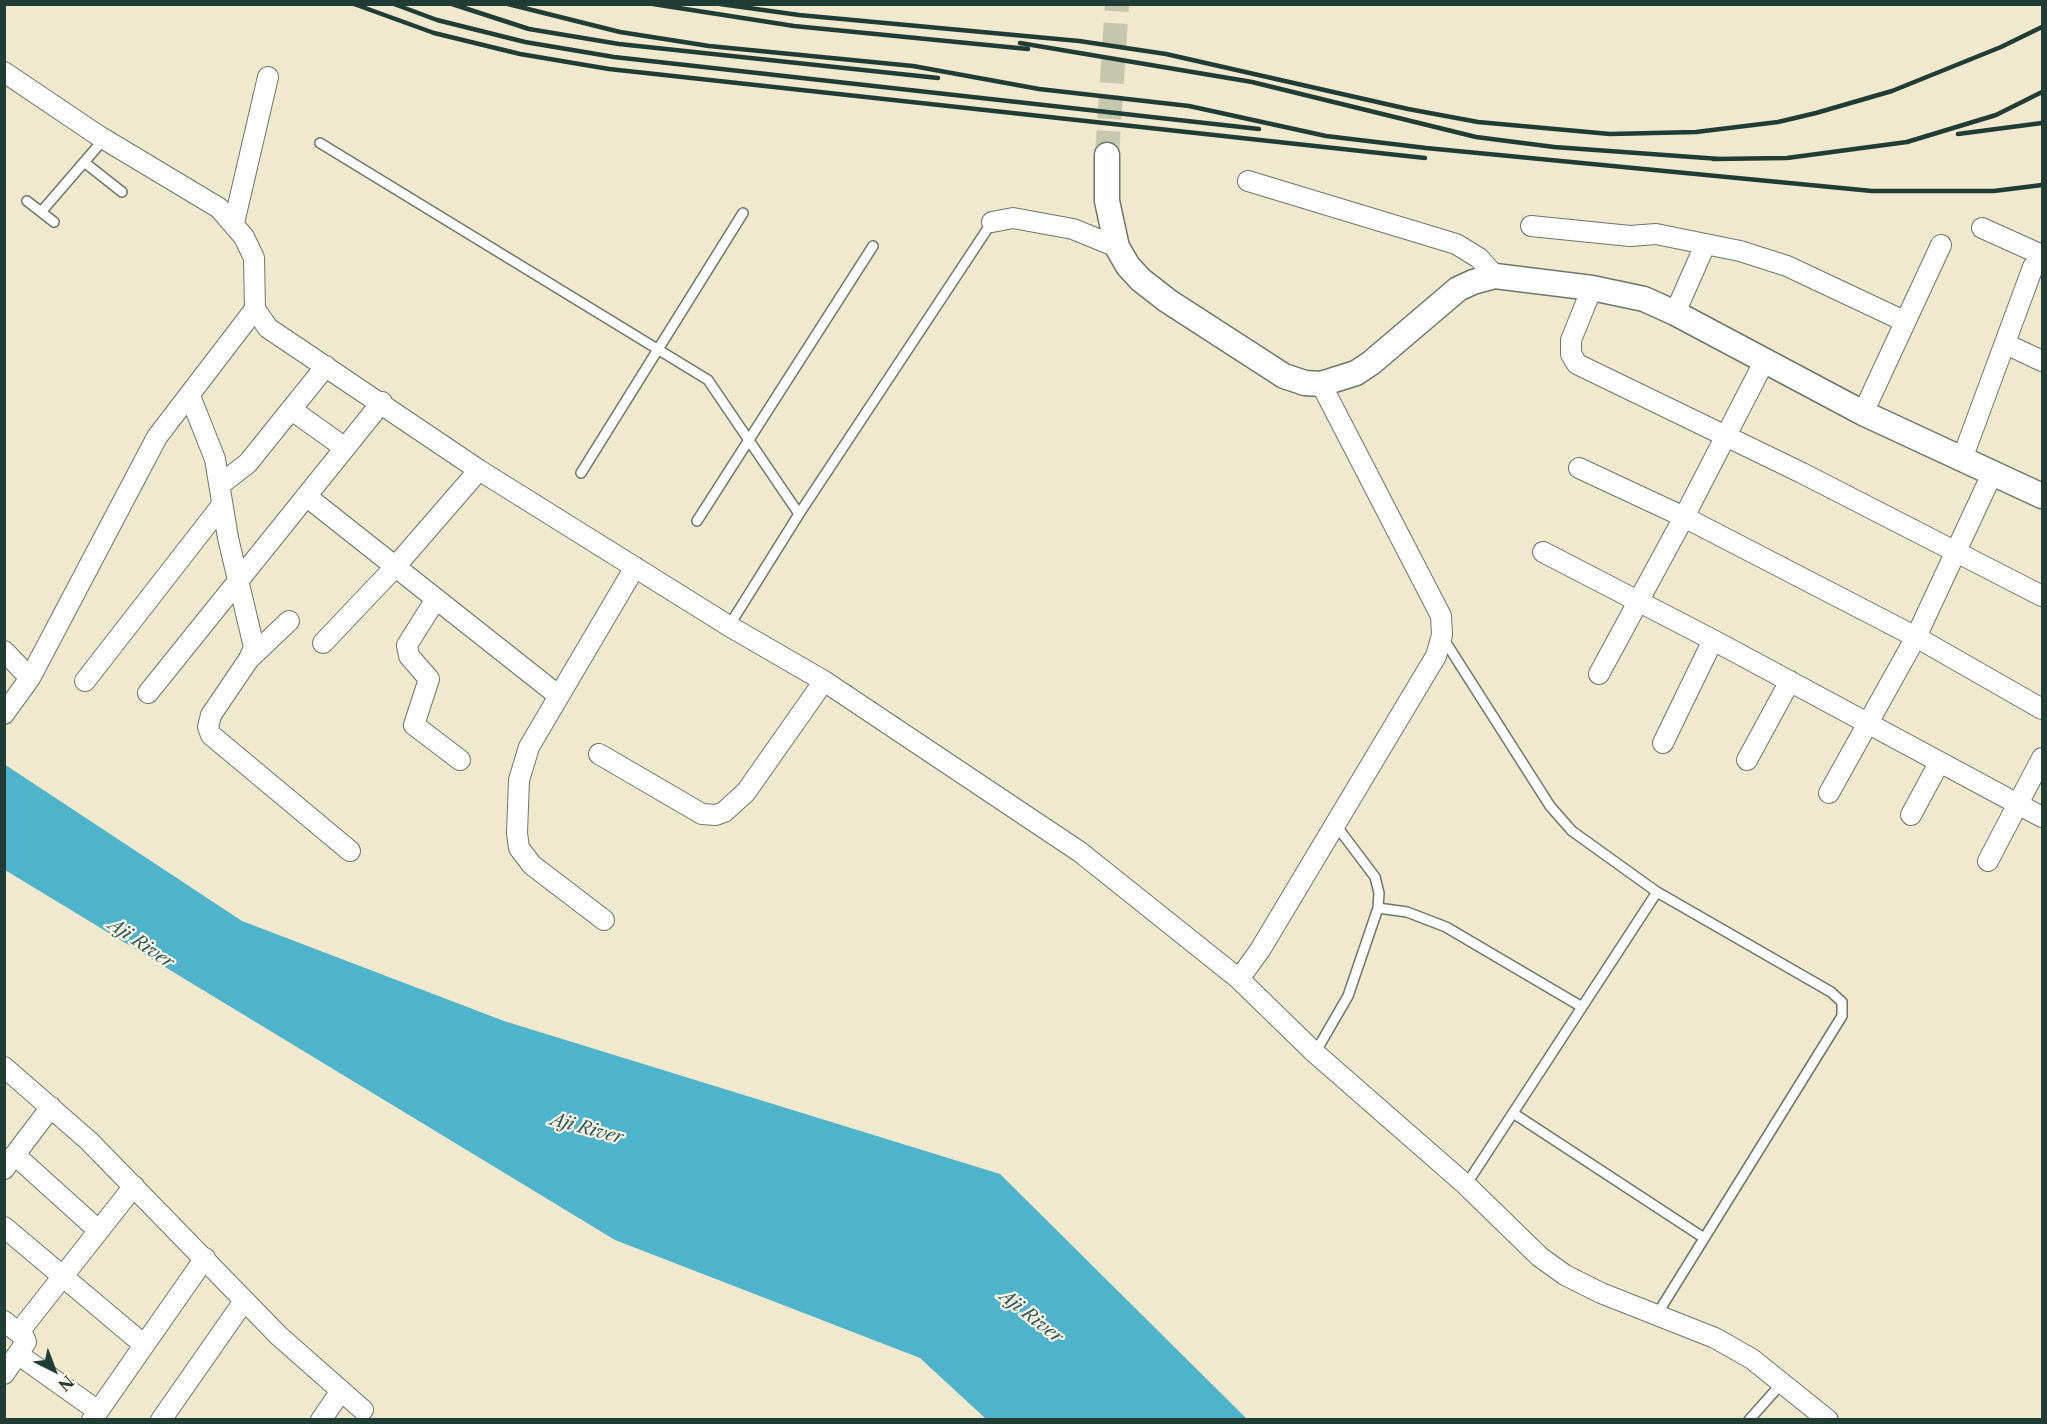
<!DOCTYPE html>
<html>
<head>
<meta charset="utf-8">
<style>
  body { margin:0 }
  #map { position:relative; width:2047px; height:1424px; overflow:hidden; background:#f1e9cd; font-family:"Libre Caslon Text",serif }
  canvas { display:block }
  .frame { position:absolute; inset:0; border:6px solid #1f3d34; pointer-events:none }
  .north { position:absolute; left:24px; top:1340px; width:60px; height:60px; -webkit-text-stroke:4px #fcf5e5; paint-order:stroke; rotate:138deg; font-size:16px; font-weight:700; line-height:24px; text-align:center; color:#1f3d34 }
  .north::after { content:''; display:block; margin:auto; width:21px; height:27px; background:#1f3d34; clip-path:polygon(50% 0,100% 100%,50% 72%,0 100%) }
</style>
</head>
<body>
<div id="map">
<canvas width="2047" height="1424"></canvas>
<div class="frame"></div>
<div class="north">N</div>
</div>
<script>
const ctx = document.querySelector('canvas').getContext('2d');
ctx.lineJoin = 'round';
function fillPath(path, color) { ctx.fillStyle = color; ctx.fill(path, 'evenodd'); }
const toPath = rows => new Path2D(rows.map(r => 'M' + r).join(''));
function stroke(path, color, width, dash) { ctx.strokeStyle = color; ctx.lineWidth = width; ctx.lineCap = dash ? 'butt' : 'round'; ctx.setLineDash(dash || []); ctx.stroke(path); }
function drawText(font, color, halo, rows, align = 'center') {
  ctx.font = font + ' "Libre Caslon Text",serif'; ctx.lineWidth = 4.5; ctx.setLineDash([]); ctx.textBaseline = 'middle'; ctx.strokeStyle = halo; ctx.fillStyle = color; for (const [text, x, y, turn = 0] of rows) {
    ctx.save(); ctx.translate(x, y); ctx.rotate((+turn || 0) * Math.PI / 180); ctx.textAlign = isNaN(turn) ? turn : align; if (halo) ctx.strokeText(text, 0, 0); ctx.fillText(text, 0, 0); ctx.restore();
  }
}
fillPath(toPath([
  [4,764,242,921,504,1021,1000,1174,1247,1419,986,1419,920,1358,615,1240,5,870]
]), '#4db4cc');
stroke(toPath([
  [1107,155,1117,4]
]), '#c7c7ae', 24, [24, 12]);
const service = toPath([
  [320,143,708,380,799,514],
  [84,162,122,192],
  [27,201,54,222],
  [41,212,104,139],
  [581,473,743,213],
  [697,521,873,246],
  [729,626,799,514,992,222],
  [1443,638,1550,806,1572,831,1657,892,1831,992,1842,1002,1842,1016,1656,1316],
  [1378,908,1407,912,1446,927,1582,1007],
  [1315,1053,1348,996,1378,908,1379,893,1375,877,1335,824],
  [1513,1113,1704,1238],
  [1466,1185,1657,892],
  [1749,1420,1782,1383]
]);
const minor = toPath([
  [4,72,99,136,219,208,244,237,254,258,255,309,268,328,479,470,729,626,824,681,1080,852,1239,979,1315,1053,1466,1185,1540,1257,1565,1275,1601,1293,1715,1338,1752,1359,1828,1420],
  [1248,181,1456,244,1479,258,1495,276],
  [992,222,1013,218,1073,229,1117,247],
  [234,223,268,77],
  [1531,226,1630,236,1656,234,1740,251,1787,266,1904,321],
  [1982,228,2042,255],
  [1592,288,1571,340,1571,354,1577,364,1802,473,2042,596],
  [1675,313,1705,245],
  [2006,344,2042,361],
  [190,396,215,459,228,538,254,647,249,659,211,715,208,727,211,735,350,851],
  [292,410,345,448],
  [1863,413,1941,245],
  [1962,459,2033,267,2042,256],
  [1579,468,1684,517,1764,362],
  [221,484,248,463,326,366],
  [306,496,559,696],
  [1543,552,1713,640,2042,817],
  [436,599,407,645,409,656,429,679,414,725,460,760],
  [323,643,395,567,479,470],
  [4,651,30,678],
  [249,659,289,621],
  [1599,674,1684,517,1916,637,2042,709],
  [85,681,222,505],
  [148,693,382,402],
  [4,714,30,678,157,437,255,309],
  [1663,743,1713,640],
  [599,754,702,814,716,815,724,812,746,792,824,681],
  [1747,760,1790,681],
  [1829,793,1916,637,1992,474],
  [1911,815,1939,763],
  [1988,861,2042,758],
  [604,920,532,865,519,848,517,833,519,780,529,747,635,567],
  [1239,979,1260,950,1436,656,1442,635,1441,616,1321,384],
  [4,1067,89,1141,279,1336,363,1410],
  [15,1155,98,1230],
  [4,1169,51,1107],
  [4,1227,143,1344],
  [4,1321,24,1337,26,1342,4,1374],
  [19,1332,134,1186],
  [19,1355,98,1411],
  [92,1420,205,1258],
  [161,1420,244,1301],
  [321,1420,341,1391]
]);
const tertiary = toPath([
  [1107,155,1107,201,1117,247,1128,266,1141,280,1168,301,1284,376,1305,383,1321,384,1356,373,1371,363,1458,289,1473,282,1495,276,1592,288,1644,299,1675,313,1863,413,2042,496]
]);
stroke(service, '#68796a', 12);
stroke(minor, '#68796a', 22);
stroke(tertiary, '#68796a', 27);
stroke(service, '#fff', 9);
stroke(minor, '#fff', 20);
stroke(tertiary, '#fff', 24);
stroke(toPath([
  [354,4,434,33,520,54,609,69,1425,158],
  [394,4,437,20,525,42,614,57,1259,129],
  [452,4,529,29,619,44,938,78],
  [508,4,620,32,709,46,913,66,1039,89,1189,106,1326,136,1426,148,1872,191,1994,191,2042,185],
  [653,4,794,26,1028,49],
  [720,4,799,15,1079,41,1166,54,1408,109,1478,122,1610,134,1696,132,1778,122,1816,113,1892,91,2001,47,2042,27],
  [1020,43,1252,82,1476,137,1554,147,1720,159],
  [1958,134,2042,123],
  [1713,159,1787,158,1907,142,1996,115,2042,92]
]), '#1f3d34', 4.5);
drawText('italic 18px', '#2a5b5a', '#fcf5e5', [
  ["Aji River",141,944,34],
  ["Aji River",587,1129,15],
  ["Aji River",1031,1317,38]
]);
</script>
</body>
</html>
